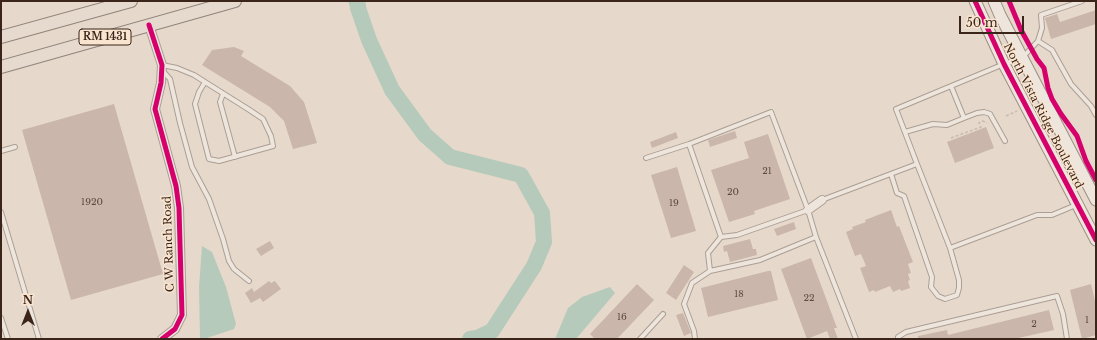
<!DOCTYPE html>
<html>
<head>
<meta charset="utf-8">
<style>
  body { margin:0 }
  #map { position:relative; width:1097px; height:340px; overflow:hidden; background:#e6d9cb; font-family:"Libre Baskerville",serif }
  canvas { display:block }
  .frame { position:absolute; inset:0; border:2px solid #3b251b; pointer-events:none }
  .north { position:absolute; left:8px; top:292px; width:40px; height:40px; -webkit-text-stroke:3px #f9e5cf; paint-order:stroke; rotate:0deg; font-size:11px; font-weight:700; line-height:16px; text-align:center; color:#3b251b }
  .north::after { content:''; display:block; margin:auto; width:14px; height:18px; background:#3b251b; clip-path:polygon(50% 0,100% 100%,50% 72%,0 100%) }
  .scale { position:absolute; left:959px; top:16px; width:65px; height:18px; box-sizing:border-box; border:2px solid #3b251b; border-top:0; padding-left:5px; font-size:12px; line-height:14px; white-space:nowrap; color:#3b251b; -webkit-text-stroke:3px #f9e5cf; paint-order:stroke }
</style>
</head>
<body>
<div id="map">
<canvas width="1097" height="340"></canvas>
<div class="frame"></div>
<div class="north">N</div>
<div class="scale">50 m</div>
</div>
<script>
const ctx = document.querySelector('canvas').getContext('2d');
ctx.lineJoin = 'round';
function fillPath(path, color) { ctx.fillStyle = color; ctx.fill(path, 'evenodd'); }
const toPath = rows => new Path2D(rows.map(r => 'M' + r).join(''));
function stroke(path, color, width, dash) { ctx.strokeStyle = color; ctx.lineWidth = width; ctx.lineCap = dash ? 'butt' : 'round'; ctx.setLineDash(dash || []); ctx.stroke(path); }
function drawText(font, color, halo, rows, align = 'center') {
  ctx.font = font + ' "Libre Baskerville",serif'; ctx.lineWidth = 3; ctx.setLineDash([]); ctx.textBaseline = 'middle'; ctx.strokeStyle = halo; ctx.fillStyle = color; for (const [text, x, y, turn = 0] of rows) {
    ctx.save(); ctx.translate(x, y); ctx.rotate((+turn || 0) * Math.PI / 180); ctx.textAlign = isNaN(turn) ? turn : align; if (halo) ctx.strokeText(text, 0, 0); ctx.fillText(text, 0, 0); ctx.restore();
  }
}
fillPath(toPath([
  [348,1,365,1,377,59,370,50,354,17],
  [202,246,212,252,226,287,236,324,234,329,204,339,200,339,199,287],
  [610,287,615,293,576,339,555,339,568,308,582,297]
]), '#b6cabb');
stroke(toPath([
  [357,1,358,8,369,40,392,90,425,135,450,157,521,175,542,213,544,242,534,266,492,331,477,338,470,339]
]), '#b6cabb', 16);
fillPath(toPath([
  [1096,10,1096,24,1051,39,1045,18,1057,14,1060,22],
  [234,47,244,51,241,56,290,86,304,102,317,143,293,149,284,121,270,107,202,65,212,50],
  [114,104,163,274,71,300,22,130],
  [986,127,994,148,955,163,947,142],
  [735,131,737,138,710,147,708,140],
  [676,132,678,138,652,148,650,142],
  [768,134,790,199,754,211,755,214,729,222,711,170,749,158,744,142],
  [677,167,696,231,671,238,651,175],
  [891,210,897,227,899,226,913,262,908,264,911,273,908,274,910,280,908,281,910,288,901,291,900,289,893,292,890,286,875,292,874,290,869,292,860,268,866,266,861,254,855,256,846,232,853,229,852,227,866,222,865,220],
  [794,222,796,229,777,236,774,229],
  [750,239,753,249,756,249,757,255,730,262,727,251,724,252,723,246],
  [270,241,274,248,261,256,256,249],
  [811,258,837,328,834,328,838,339,830,339,827,331,807,339,781,269],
  [684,265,694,272,676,300,666,293],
  [768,271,771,271,778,300,708,317,701,288],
  [269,281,271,283,275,281,281,289,263,302,260,298,251,303,245,293,252,288,254,292],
  [637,284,654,300,617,339,595,339,590,334],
  [1091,284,1096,305,1096,335,1082,339,1070,290],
  [1049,310,1054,330,1014,339,918,339,918,336,947,330,948,335],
  [683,313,691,333,684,336,676,315]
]), '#cab6ab');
const lane = toPath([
  [1038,41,1052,50,1071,84,1091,106,1096,115],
  [162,65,177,68,194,75,205,82,248,109,263,119,271,136,273,146,219,161,209,159,195,104,199,92,205,82],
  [162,70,170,79,180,123,192,167,209,199,223,239,229,261,234,269,249,281],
  [223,94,220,102,235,157],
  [964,118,977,113,984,112,990,114,1005,141],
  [905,132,933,124,947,125,964,118,951,86],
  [689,144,721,237],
  [1,151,15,147],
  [646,158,689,144,771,112,808,210,816,237,856,339],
  [917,164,896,109,1004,64,1022,58,1038,41,1042,28,1041,15,1082,1],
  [891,174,897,193,904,196,932,277,931,287,938,296,945,299,957,295,959,288,959,280,950,248],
  [822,200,917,164,950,248,1037,215,1052,215,1076,205],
  [1,212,39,339],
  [710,271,708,253,721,237,737,235,808,210],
  [1,318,8,339],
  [640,339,663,314],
  [695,339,694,331,684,304,692,283,710,271,760,260,816,237],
  [898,339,898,337,906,332,1057,296,1063,314,1067,339]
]);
const street = toPath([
  [149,25,162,65,161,83,155,109,176,186,179,208,182,315,175,329,162,339],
  [808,210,822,200]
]);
const secondary = toPath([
  [975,1,1004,64,1096,240],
  [994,1,1000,15,1096,200]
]);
const primary = toPath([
  [1,37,131,1],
  [1,67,235,1]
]);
stroke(lane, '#ab9e94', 6);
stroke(street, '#ab9e94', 10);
stroke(secondary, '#9b8e84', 13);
stroke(primary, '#90847b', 14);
stroke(toPath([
  [1006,116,1017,111],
  [951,138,981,127,979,123,980,122,983,121,987,123]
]), '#c7bcb4', 1.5, [3, 2]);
stroke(lane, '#eee6dd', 4);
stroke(street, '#eee6dd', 8);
stroke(secondary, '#eee6dd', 11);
stroke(primary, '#e6dace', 12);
stroke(toPath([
  [975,1,1004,64,1096,240],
  [1009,1,1021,30,1037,59,1044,68,1048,88,1052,99,1061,114,1077,136,1086,161,1096,180],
  [149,25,162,65,161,83,155,109,176,186,179,208,182,315,175,329,162,339]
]), '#d6006c', 5);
drawText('9px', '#5f493f', null, [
  ["21",767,171],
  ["20",733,192],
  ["1920",92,202],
  ["19",674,203],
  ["18",739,294],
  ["22",809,298],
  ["16",622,317],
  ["1",1087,320],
  ["2",1034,324]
]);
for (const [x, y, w] of [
  [105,37,52]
]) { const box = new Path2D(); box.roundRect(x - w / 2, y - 8, w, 16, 3); ctx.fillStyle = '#f9e5cf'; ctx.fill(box); stroke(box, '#3b251b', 1); }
drawText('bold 10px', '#3b251b', null, [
  ["RM 1431",105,37]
]);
drawText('11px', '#3b251b', '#f9e5cf', [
  ["North Vista Ridge Boulevard",1043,116,63],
  ["C W Ranch Road",169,244,-92]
]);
</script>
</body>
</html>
